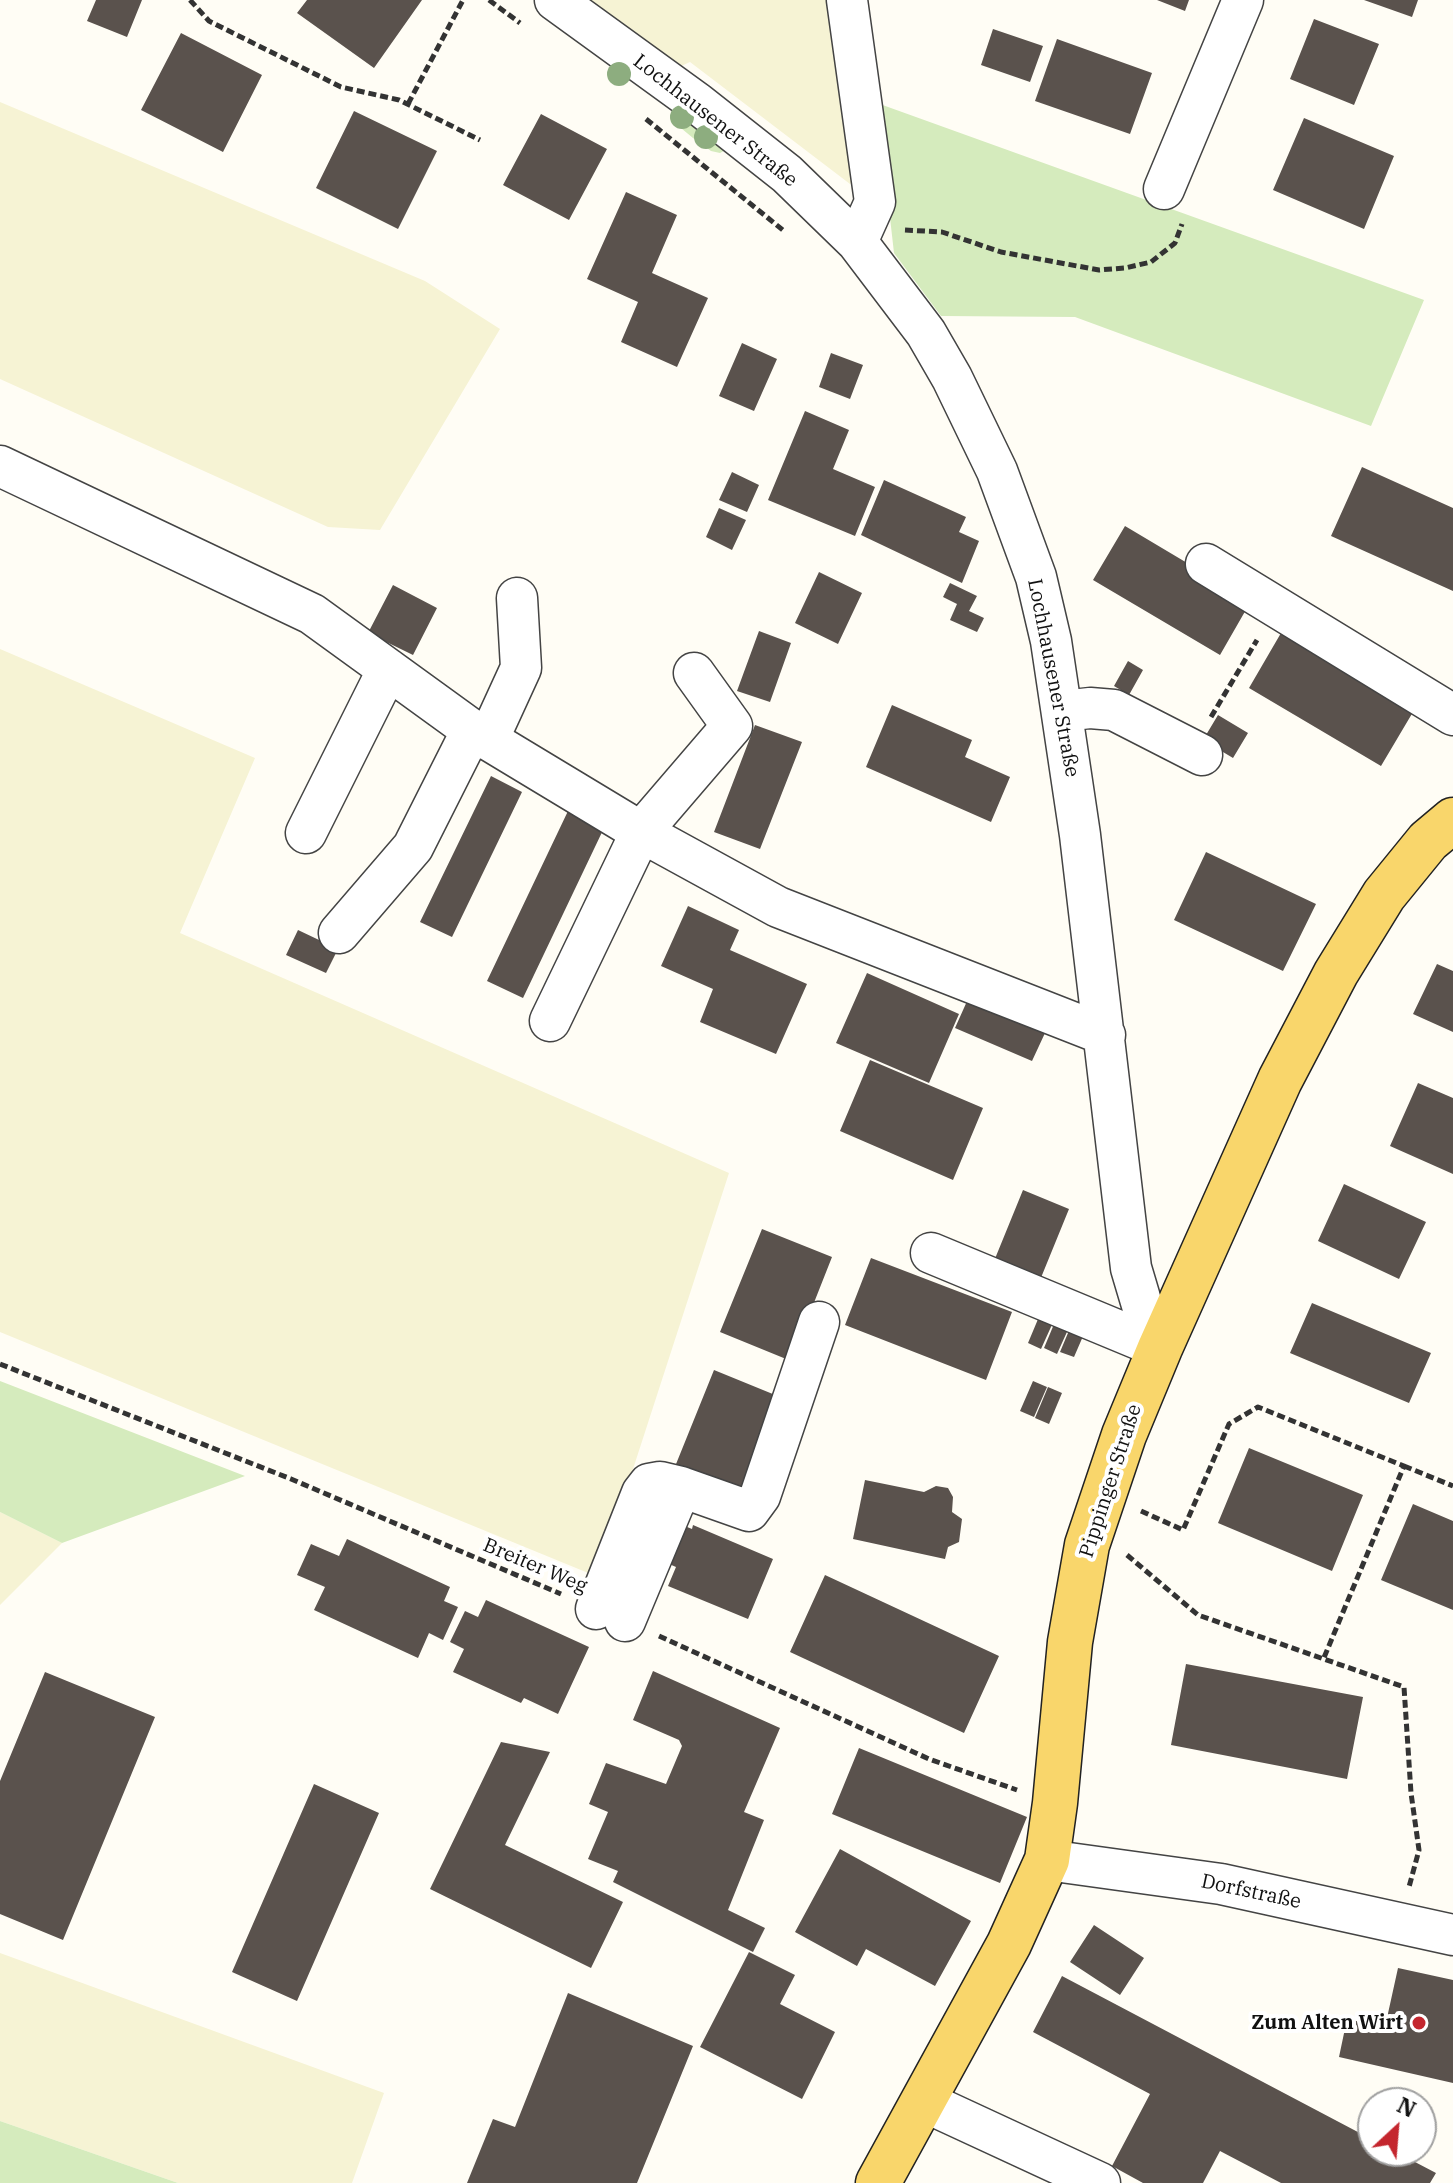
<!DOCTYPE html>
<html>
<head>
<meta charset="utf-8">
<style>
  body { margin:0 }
  #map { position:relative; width:1453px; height:2183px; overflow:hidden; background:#fffdf5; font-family:"IBM Plex Serif",serif }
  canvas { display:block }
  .north { position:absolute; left:1357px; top:2087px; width:80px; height:80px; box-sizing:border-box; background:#fff; border:2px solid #a0a0a0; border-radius:50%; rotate:26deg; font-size:22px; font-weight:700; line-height:32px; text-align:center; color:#111 }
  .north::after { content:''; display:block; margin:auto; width:28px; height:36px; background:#c4262e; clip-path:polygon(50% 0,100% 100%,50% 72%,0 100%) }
</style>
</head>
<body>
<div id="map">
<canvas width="1453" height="2183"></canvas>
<div class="north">N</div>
</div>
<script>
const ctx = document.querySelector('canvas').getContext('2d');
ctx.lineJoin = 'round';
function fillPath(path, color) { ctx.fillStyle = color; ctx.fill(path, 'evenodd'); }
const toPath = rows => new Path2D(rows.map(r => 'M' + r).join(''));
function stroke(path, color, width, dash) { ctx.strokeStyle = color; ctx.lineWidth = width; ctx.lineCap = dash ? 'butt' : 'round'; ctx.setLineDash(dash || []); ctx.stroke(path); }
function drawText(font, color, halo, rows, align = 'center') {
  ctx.font = font + ' "IBM Plex Serif",serif'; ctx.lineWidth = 8; ctx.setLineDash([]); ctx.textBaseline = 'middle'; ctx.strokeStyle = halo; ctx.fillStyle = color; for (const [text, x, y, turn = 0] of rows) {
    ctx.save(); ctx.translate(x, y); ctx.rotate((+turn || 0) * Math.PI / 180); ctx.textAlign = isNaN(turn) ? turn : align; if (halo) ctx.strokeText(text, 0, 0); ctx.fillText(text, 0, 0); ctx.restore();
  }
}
fillPath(toPath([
  [586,0,834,0,857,179,850,184,690,62,679,67],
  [0,102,425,281,500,329,380,530,328,527,0,379],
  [0,649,255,758,180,933,729,1173,598,1577,0,1332],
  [0,1512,62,1543,0,1605],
  [0,1953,384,2093,352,2183,178,2183,0,2121]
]), '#f6f3d4');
fillPath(toPath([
  [877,103,1424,300,1371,426,1075,317,941,316,894,253],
  [675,107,733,146,720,153,711,151,693,138,670,119],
  [0,1381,245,1476,62,1543,0,1512],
  [0,2121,178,2183,0,2183]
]), '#d5ebbd');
fillPath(toPath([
  [96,0,142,0,127,37,87,21],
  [307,0,422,0,374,68,297,13],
  [1157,0,1189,0,1185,11],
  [1364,0,1418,0,1412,17],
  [1314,19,1379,44,1354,105,1290,79],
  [993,29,1043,46,1030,82,981,65],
  [181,33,262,75,223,152,141,110],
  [1057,39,1152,73,1130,134,1035,101],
  [354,111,437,151,398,229,316,188],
  [541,114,607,149,569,220,503,185],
  [1304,118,1394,156,1364,229,1273,190],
  [626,192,677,215,652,273,708,298,677,367,621,342,638,302,587,279],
  [742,343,777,359,754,411,719,396],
  [831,353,863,365,850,399,819,387],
  [805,411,849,430,833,469,875,487,855,536,768,500],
  [1362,467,1453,508,1453,591,1331,536],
  [732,472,759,485,747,512,719,500],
  [884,480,966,517,959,532,979,541,962,583,861,535],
  [719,508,746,520,732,550,706,537],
  [1125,526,1251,601,1220,655,1093,580],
  [819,572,862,593,838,644,795,623],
  [950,583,977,596,969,611,984,618,977,632,950,620,957,604,943,597],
  [393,585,437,608,413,655,368,633],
  [759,631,791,643,770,702,737,691],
  [1281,633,1413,712,1381,766,1249,688],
  [1128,661,1143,670,1129,695,1114,686],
  [892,705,972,740,965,757,1010,777,991,822,866,767],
  [1218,715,1248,733,1233,758,1203,740],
  [755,725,802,742,760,849,714,832],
  [491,776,522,792,452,937,420,922],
  [568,811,604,828,523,998,487,981],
  [1206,852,1316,904,1283,971,1174,920],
  [688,906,739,930,730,950,807,984,776,1054,700,1022,713,989,661,966],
  [298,930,338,949,326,973,286,955],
  [1437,964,1453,971,1453,1032,1413,1014],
  [867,973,959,1014,929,1083,836,1043],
  [968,999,1045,1033,1032,1061,955,1028],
  [870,1060,983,1108,953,1180,840,1131],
  [1418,1083,1453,1098,1453,1174,1390,1146],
  [1344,1184,1426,1222,1399,1279,1318,1241],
  [1023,1190,1069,1209,1038,1285,992,1266],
  [762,1229,832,1257,791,1361,720,1332],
  [871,1258,1012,1312,986,1380,845,1325],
  [1312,1303,1431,1353,1409,1403,1290,1353],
  [1041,1312,1055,1318,1041,1349,1028,1343],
  [1057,1317,1071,1323,1057,1354,1044,1348],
  [1073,1321,1087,1327,1074,1357,1060,1352],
  [714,1370,785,1399,743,1503,672,1474],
  [1033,1381,1047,1387,1034,1417,1020,1411],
  [1048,1387,1062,1393,1049,1424,1035,1418],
  [1249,1448,1363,1495,1332,1571,1218,1523],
  [865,1480,924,1492,936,1486,948,1488,953,1497,952,1512,962,1519,959,1542,948,1547,945,1559,853,1539],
  [1413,1504,1453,1521,1453,1610,1381,1580],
  [675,1522,692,1529,693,1525,773,1559,748,1619,668,1586,676,1567,660,1560],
  [347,1539,450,1587,444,1601,458,1607,443,1640,429,1633,418,1658,314,1610,325,1587,297,1575,311,1544,339,1556],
  [825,1575,999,1656,964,1733,790,1652],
  [486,1600,589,1647,558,1714,524,1698,521,1703,453,1672,464,1649,450,1642,465,1611,478,1617],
  [1186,1664,1363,1697,1347,1779,1171,1745],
  [653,1671,780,1728,744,1812,764,1820,728,1910,765,1928,753,1952,613,1882,618,1871,588,1859,608,1812,589,1804,606,1763,666,1784,682,1746,679,1740,633,1720],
  [45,1672,155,1717,63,1940,0,1914,0,1781],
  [501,1742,550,1752,505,1845,623,1902,591,1968,430,1889],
  [859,1748,1027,1817,1000,1883,832,1814],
  [314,1784,379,1813,297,2001,232,1972],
  [840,1849,971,1921,935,1986,866,1949,857,1966,795,1932],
  [1094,1925,1144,1958,1120,1995,1070,1962],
  [749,1952,795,1975,780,2004,835,2032,802,2099,700,2047],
  [1398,1968,1453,1980,1453,2083,1339,2057,1347,2019,1385,2027],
  [1062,1976,1373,2140,1373,2151,1394,2151,1436,2173,1430,2183,1281,2183,1220,2151,1203,2183,1143,2183,1112,2166,1150,2094,1033,2032],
  [568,1993,693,2046,637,2183,467,2183,493,2119,515,2127]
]), '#5a524d');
const minor = toPath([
  [555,0,697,103,787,174,857,242,926,333,952,378,997,471,1036,577,1051,641,1080,835,1131,1268,1142,1305,1160,1348],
  [847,0,875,202,857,242],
  [1164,189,1243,0],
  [0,466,312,614,472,730,641,832,778,907,1105,1035],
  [1206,564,1453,715],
  [1063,711,1090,708,1114,710,1202,755],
  [488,740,521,668,517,598],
  [306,833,388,669],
  [339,933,413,847,472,730],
  [550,1021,641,832,732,726,694,673],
  [931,1253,1160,1348],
  [596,1609,642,1493,649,1484,660,1482,681,1487],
  [625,1621,681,1487,749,1511,760,1496,819,1322],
  [1047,1860,1221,1884,1453,1935],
  [923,2101,1100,2183]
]);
const major = toPath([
  [878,2183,1009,1944,1047,1860,1055,1803,1070,1642,1087,1545,1124,1435,1160,1348,1280,1080,1336,973,1384,895,1428,841,1453,820]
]);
stroke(minor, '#444', 43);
stroke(major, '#222', 47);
stroke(toPath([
  [190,0,209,21,341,87,399,100,480,140],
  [489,0,520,23],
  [408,104,463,0],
  [646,119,784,231],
  [905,230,942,232,1001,252,1099,270,1125,268,1151,262,1175,243,1182,224],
  [1211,717,1257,640],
  [0,1364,291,1479,561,1594],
  [1404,1466,1453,1486],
  [1141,1511,1183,1530,1229,1424,1258,1407,1404,1466,1323,1660],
  [1127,1555,1198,1615,1404,1687,1411,1793,1419,1850,1409,1887],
  [659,1636,929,1759,1017,1790]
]), '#333', 5, [8, 4]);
stroke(minor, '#fff', 40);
stroke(major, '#f9d66b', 44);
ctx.fillStyle = '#8dad7f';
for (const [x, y] of [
  [619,74],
  [682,117],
  [706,137]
]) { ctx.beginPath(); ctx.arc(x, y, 12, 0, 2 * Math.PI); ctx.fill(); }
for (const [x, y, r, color] of [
  [1419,2023,8,"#c4262e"]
]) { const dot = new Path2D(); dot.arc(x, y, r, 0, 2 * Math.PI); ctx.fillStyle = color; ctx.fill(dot); stroke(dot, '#fff', 3); }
drawText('20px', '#111', '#fff', [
  ["Lochhausener Straße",715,121,38],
  ["Lochhausener Straße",1053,678,79],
  ["Pippinger Straße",1111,1481,-72],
  ["Breiter Weg",535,1566,23],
  ["Dorfstraße",1251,1892,12]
]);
drawText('bold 20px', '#111', '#fff', [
  ["Zum Alten Wirt",1403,2023]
], 'right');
</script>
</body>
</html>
